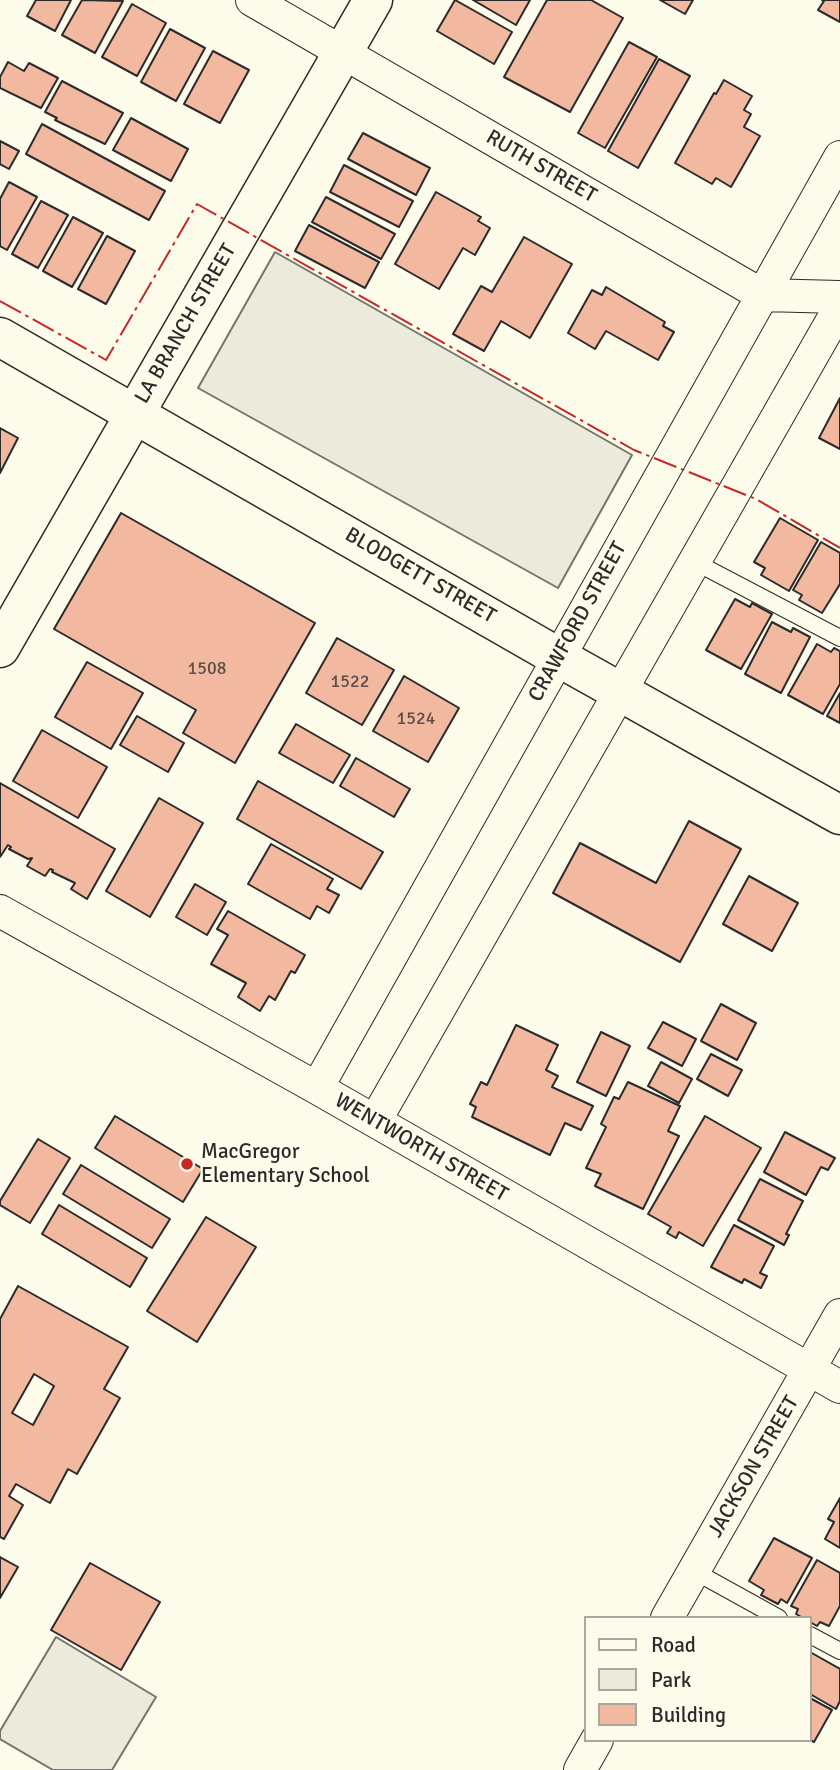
<!DOCTYPE html>
<html>
<head>
<meta charset="utf-8">
<style>
  body { margin:0 }
  #map { position:relative; width:840px; height:1770px; overflow:hidden; background:#fdfbea; font-family:Signika,sans-serif }
  canvas { display:block }
  .legend { position:absolute; left:584px; top:1616px; width:228px; height:126px; box-sizing:border-box; background:#fdfbea; border:2px solid #a9a89e; margin:0; padding:9px 12px; list-style:none; font-size:21px; color:#2b2b2b }
  .legend li { display:flex; align-items:center; gap:14px; height:35px }
  .legend b { width:35px; border:2px solid #a9a89e }
</style>
</head>
<body>
<div id="map">
<canvas width="840" height="1770"></canvas>
<ul class="legend">
<li><b style="height:9px;background:#fdfbea"></b>Road</li>
<li><b style="height:19px;background:#ecebdb"></b>Park</li>
<li><b style="height:19px;background:#f2b8a0"></b>Building</li>
</ul>
</div>
<script>
const ctx = document.querySelector('canvas').getContext('2d');
ctx.lineJoin = 'round';
function fillPath(path, color) { ctx.fillStyle = color; ctx.fill(path, 'evenodd'); }
const toPath = rows => new Path2D(rows.map(r => 'M' + r).join(''));
function stroke(path, color, width, dash) { ctx.strokeStyle = color; ctx.lineWidth = width; ctx.lineCap = dash ? 'butt' : 'round'; ctx.setLineDash(dash || []); ctx.stroke(path); }
function drawText(font, color, halo, rows, align = 'center') {
  ctx.font = font + ' Signika,sans-serif'; ctx.lineWidth = 5; ctx.setLineDash([]); ctx.textBaseline = 'middle'; ctx.strokeStyle = halo; ctx.fillStyle = color; for (const [text, x, y, turn = 0] of rows) {
    ctx.save(); ctx.translate(x, y); ctx.rotate((+turn || 0) * Math.PI / 180); ctx.textAlign = isNaN(turn) ? turn : align; if (halo) ctx.strokeText(text, 0, 0); ctx.fillText(text, 0, 0); ctx.restore();
  }
}
const green = toPath([
  [275,252,632,455,558,588,198,388,275,252],
  [56,1637,156,1697,112,1770,53,1770,0,1739,0,1731,56,1637]
]);
fillPath(green, '#ecebdb');
stroke(green, '#74746e', 2);
const building = toPath([
  [36,0,71,0,55,31,27,16,36,0],
  [82,0,123,1,95,53,62,35,82,0],
  [455,0,512,32,494,64,437,31,455,0],
  [473,0,530,0,516,25,473,0],
  [547,0,591,0,623,18,570,112,504,77,547,0],
  [660,0,693,0,685,14,660,0],
  [822,0,840,0,840,22,818,10,824,1,822,0],
  [132,4,166,23,137,76,102,57,132,4],
  [170,29,205,48,176,101,141,82,170,29],
  [629,42,657,57,605,148,578,133,629,42],
  [213,51,249,70,220,123,184,104,213,51],
  [659,59,690,76,638,168,608,151,659,59],
  [8,62,24,71,29,63,58,78,41,108,0,88,0,77,8,62],
  [724,80,752,96,744,110,751,114,744,127,760,136,731,187,716,178,712,184,675,163,714,93,716,94,724,80],
  [62,81,123,113,105,144,55,120,57,118,45,112,62,81],
  [131,118,188,149,171,181,113,150,131,118],
  [42,124,165,191,149,220,26,154,42,124],
  [363,133,430,168,416,195,348,159,363,133],
  [0,141,19,151,9,169,0,164,0,141],
  [344,165,413,201,399,227,330,192,344,165],
  [9,182,37,197,7,250,0,246,0,199,9,182],
  [436,192,481,217,478,221,490,228,475,255,463,248,439,289,395,264,436,192],
  [326,197,395,234,381,259,312,222,326,197],
  [41,201,68,215,38,268,12,254,41,201],
  [73,217,103,233,72,287,43,271,73,217],
  [309,225,379,262,365,288,295,251,309,225],
  [107,236,135,251,106,304,78,289,107,236],
  [524,237,572,264,530,338,501,321,484,351,453,334,481,286,492,292,524,237],
  [606,287,665,322,663,326,674,332,658,360,606,331,595,349,568,333,592,290,602,295,606,287],
  [840,398,840,449,819,438,840,398],
  [0,428,18,438,0,473,0,428],
  [121,513,315,623,235,763,183,733,196,710,54,629,121,513],
  [780,518,818,540,789,591,761,575,765,568,754,562,780,518],
  [821,542,840,553,840,584,822,613,799,600,802,595,793,590,821,542],
  [735,599,750,607,752,603,772,614,741,669,706,650,735,599],
  [772,622,791,632,793,628,810,637,781,693,745,674,772,622],
  [337,638,394,670,362,725,306,693,337,638],
  [817,644,831,652,834,648,840,651,840,684,823,714,788,695,817,644],
  [87,662,143,693,111,749,55,717,87,662],
  [404,676,459,708,428,762,373,731,404,676],
  [840,693,840,723,827,716,840,693],
  [137,716,184,743,168,772,120,745,137,716],
  [296,724,350,755,333,783,279,753,296,724],
  [42,730,107,767,78,818,13,781,42,730],
  [356,758,410,789,394,817,340,786,356,758],
  [258,781,383,852,361,889,237,819,258,781],
  [0,783,115,849,87,899,71,889,75,883,52,872,53,870,50,869,45,876,27,866,32,858,28,859,9,849,11,847,8,845,0,857,0,783],
  [159,798,203,823,150,917,106,891,159,798],
  [689,821,741,849,680,962,553,893,580,843,656,883,689,821],
  [271,844,333,879,327,889,339,895,329,913,317,906,310,919,248,884,271,844],
  [749,876,798,903,772,951,723,924,749,876],
  [195,884,226,902,207,935,176,917,195,884],
  [228,911,305,955,295,973,291,971,275,1000,269,996,260,1011,238,997,246,983,211,964,228,935,217,929,228,911],
  [721,1004,756,1023,737,1060,701,1041,721,1004],
  [663,1022,696,1039,682,1066,648,1048,663,1022],
  [516,1025,558,1045,546,1070,558,1076,552,1087,593,1106,581,1130,565,1123,550,1155,472,1117,476,1107,470,1104,481,1082,487,1085,516,1025],
  [601,1032,630,1046,606,1096,577,1082,601,1032],
  [711,1054,742,1070,728,1096,697,1079,711,1054],
  [661,1062,692,1079,679,1103,648,1086,661,1062],
  [628,1082,680,1106,668,1131,679,1136,643,1209,595,1186,601,1174,586,1168,606,1127,601,1124,614,1097,619,1099,628,1082],
  [115,1116,203,1169,183,1202,95,1148,115,1116],
  [705,1116,761,1148,703,1246,679,1232,676,1238,667,1233,671,1227,648,1214,705,1116],
  [785,1132,835,1158,828,1170,821,1167,806,1195,764,1172,785,1132],
  [38,1139,70,1158,30,1223,0,1205,0,1201,38,1139],
  [81,1165,170,1219,152,1248,63,1194,81,1165],
  [760,1179,803,1201,786,1234,789,1235,784,1245,738,1220,760,1179],
  [59,1205,147,1258,130,1287,42,1234,59,1205],
  [206,1217,256,1247,197,1342,147,1311,206,1217],
  [734,1225,774,1246,760,1273,767,1276,761,1288,744,1279,742,1283,711,1267,734,1225],
  [18,1286,128,1347,104,1389,120,1398,77,1474,68,1469,50,1503,16,1484,9,1496,23,1505,4,1539,0,1537,0,1319,18,1286],
  [34,1374,54,1386,33,1425,12,1413,34,1374],
  [840,1498,840,1548,825,1539,834,1522,828,1519,840,1498],
  [774,1538,812,1558,787,1603,781,1599,778,1604,761,1595,764,1590,749,1581,774,1538],
  [0,1557,18,1567,0,1598,0,1557],
  [817,1560,840,1573,840,1606,829,1626,820,1622,817,1626,810,1622,810,1618,803,1618,796,1614,798,1609,791,1606,817,1560],
  [90,1563,160,1602,121,1670,51,1630,90,1563],
  [810,1652,840,1669,840,1701,836,1709,810,1694,810,1652],
  [810,1698,832,1710,814,1742,810,1740,810,1698]
]);
fillPath(building, '#f2b8a0');
stroke(building, '#2b2b2b', 2);
const service = toPath([
  [693,561,840,638],
  [694,1571,779,1618],
  [810,1635,840,1651]
]);
const minor = toPath([
  [252,0,762,295,840,297],
  [0,911,317,1088,840,1387],
  [317,1088,840,157],
  [375,1121,840,307],
  [667,1618,840,1315],
  [580,1770,597,1740]
]);
const tertiary = toPath([
  [0,337,558,657,840,815],
  [0,648,373,0]
]);
stroke(service, '#2b2b2b', 18);
stroke(minor, '#2b2b2b', 34);
stroke(tertiary, '#2b2b2b', 41);
stroke(service, '#fdfbea', 16);
stroke(minor, '#fdfbea', 32);
stroke(tertiary, '#fdfbea', 38);
stroke(toPath([
  [0,301,106,360,197,204,634,450,756,499,840,548]
]), '#c62828', 2, [24, 5, 3.5, 5]);
for (const [x, y, r, color] of [
  [187,1164,7,"#c62828"]
]) { const dot = new Path2D(); dot.arc(x, y, r, 0, 2 * Math.PI); ctx.fillStyle = color; ctx.fill(dot); stroke(dot, '#fdfbea', 2.5); }
drawText('18px', '#5d4e48', null, [
  ["1508",207,669],
  ["1522",350,682],
  ["1524",416,719]
]);
drawText('21px', '#2b2b2b', '#fdfbea', [
  ["RUTH STREET",541,167,30],
  ["LA BRANCH STREET",186,324,-60],
  ["BLODGETT STREET",420,576,30],
  ["CRAWFORD STREET",578,622,-61],
  ["WENTWORTH STREET",421,1148,30],
  ["JACKSON STREET",754,1467,-60]
]);
drawText('21px', '#2b2b2b', '#fdfbea', [
  ["MacGregor",201,1152],
  ["Elementary School",201,1176]
], 'left');
</script>
</body>
</html>
